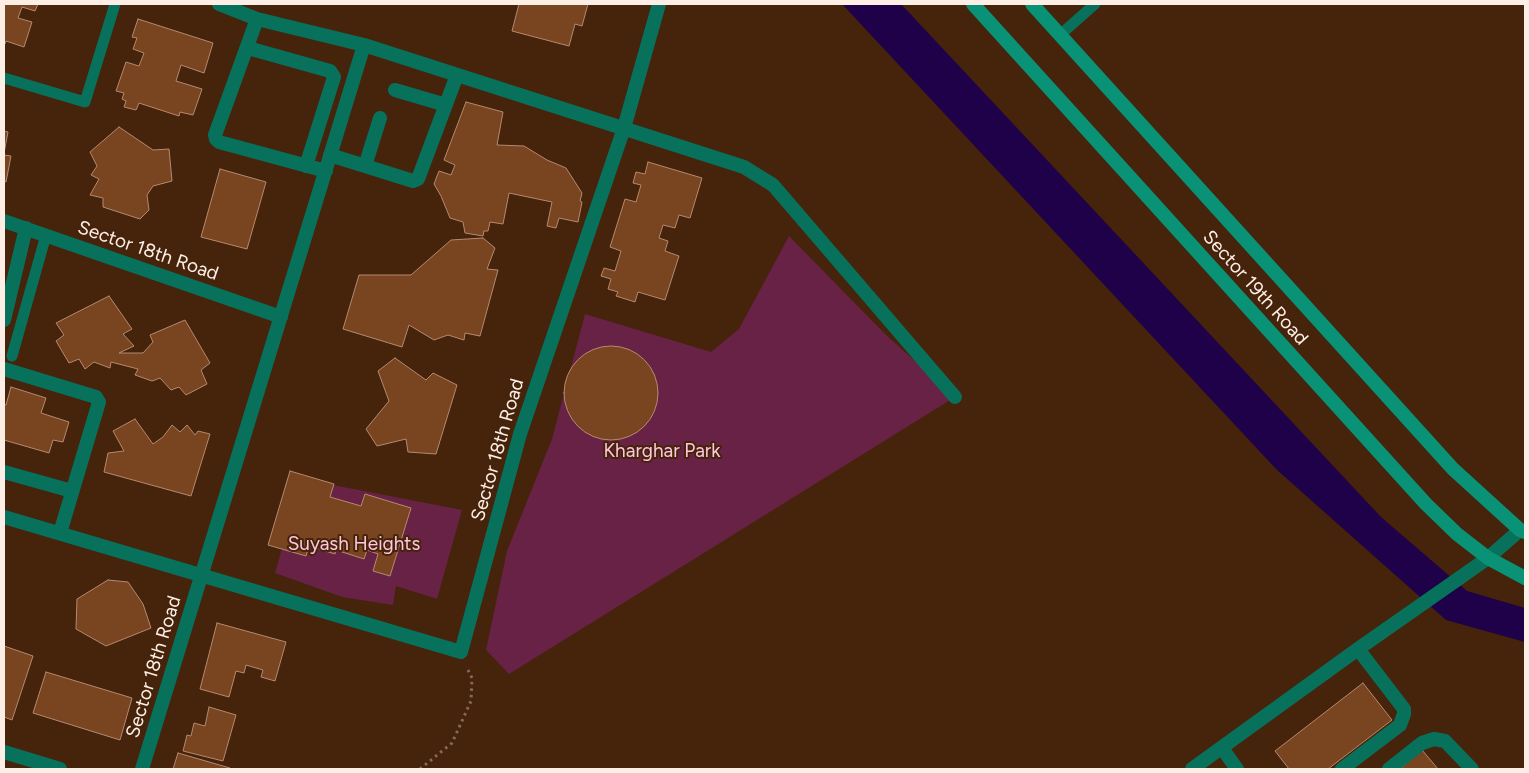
<!DOCTYPE html>
<html>
<head>
<meta charset="utf-8">
<style>
  body { margin:0 }
  #map { position:relative; width:1529px; height:773px; overflow:hidden; background:#46230b; font-family:Figtree,sans-serif }
  canvas { display:block }
  .frame { position:absolute; inset:0; border:5px solid #fdefe6; pointer-events:none }
</style>
</head>
<body>
<div id="map">
<canvas width="1529" height="773"></canvas>
<div class="frame"></div>
</div>
<script>
const ctx = document.querySelector('canvas').getContext('2d');
ctx.lineJoin = 'round';
function fillPath(path, color) { ctx.fillStyle = color; ctx.fill(path, 'evenodd'); }
const toPath = rows => new Path2D(rows.map(r => 'M' + r).join(''));
function stroke(path, color, width, dash) { ctx.strokeStyle = color; ctx.lineWidth = width; ctx.lineCap = dash ? 'butt' : 'round'; ctx.setLineDash(dash || []); ctx.stroke(path); }
function drawText(font, color, halo, rows, align = 'center') {
  ctx.font = font + ' Figtree,sans-serif'; ctx.lineWidth = 4; ctx.setLineDash([]); ctx.textBaseline = 'middle'; ctx.strokeStyle = halo; ctx.fillStyle = color; for (const [text, x, y, turn = 0] of rows) {
    ctx.save(); ctx.translate(x, y); ctx.rotate((+turn || 0) * Math.PI / 180); ctx.textAlign = isNaN(turn) ? turn : align; if (halo) ctx.strokeText(text, 0, 0); ctx.fillText(text, 0, 0); ctx.restore();
  }
}
fillPath(toPath([
  [789,236,886,335,955,397,509,674,486,650,507,551,552,439,585,314,711,352,739,329],
  [302,479,462,510,437,599,396,586,393,605,342,597,275,573]
]), '#682245');
fillPath(toPath([
  [842,4,901,4,1381,517,1467,591,1525,608,1525,642,1446,620,1277,470]
]), '#1f0149');
const building = toPath([
  [4,4,38,4,35,11,22,7,18,18,32,22,24,47,6,41,4,46,4,4],
  [519,4,588,4,582,26,575,24,569,46,512,31,519,4],
  [138,19,213,43,204,73,181,65,176,81,202,89,193,115,180,112,179,116,139,103,136,110,124,107,126,101,122,99,124,93,116,91,126,62,139,66,144,53,133,49,137,38,132,37,138,19],
  [466,102,503,112,497,145,524,146,547,160,566,168,582,193,580,201,582,202,578,222,559,218,556,228,547,226,552,202,509,193,503,224,490,222,488,231,484,231,483,236,465,233,463,222,450,218,441,196,434,184,439,171,451,175,455,165,444,160,466,102],
  [119,127,153,150,169,149,172,181,153,186,147,195,149,210,140,219,103,207,103,198,90,195,99,179,91,175,97,166,90,152,119,127],
  [4,131,8,132,4,153,4,131],
  [4,155,11,156,6,182,4,181,4,155],
  [648,162,702,178,690,218,679,215,675,228,663,225,659,238,668,241,665,251,679,256,665,300,638,292,635,302,616,296,618,292,608,289,611,279,601,276,604,268,615,271,621,251,610,247,625,199,636,202,641,185,633,183,636,172,645,174,648,162],
  [220,169,266,182,247,249,201,237,220,169],
  [483,238,495,248,487,269,498,270,480,336,465,333,464,340,448,335,434,340,409,325,402,347,343,329,359,275,411,275,451,240,483,238],
  [109,296,132,329,123,334,134,346,119,353,143,353,153,342,150,335,185,320,210,363,201,370,207,384,186,395,179,387,171,390,160,378,152,381,135,375,138,369,111,362,110,368,94,362,85,369,79,359,69,363,56,341,64,335,56,323,109,296],
  '564 393a47 47 0 1 1 94 0a47 47 0 1 1-94 0Z',
  [395,358,426,380,433,373,457,385,436,454,408,452,406,439,377,446,366,429,389,401,378,371,395,358],
  [11,387,46,398,41,413,69,422,63,442,53,440,49,453,4,440,4,404,6,405,11,387],
  [135,419,153,444,163,437,172,425,180,432,187,425,195,435,198,431,210,434,191,496,104,472,108,453,124,451,113,431,135,419],
  [290,471,334,484,330,497,361,506,365,494,411,508,390,576,373,571,378,554,367,550,364,559,336,550,335,554,309,546,306,556,268,545,290,471],
  [108,580,128,582,143,604,151,628,106,646,76,629,77,599,108,580],
  [217,623,286,642,275,681,261,677,263,670,246,665,244,673,236,671,229,697,200,689,217,623],
  [4,646,33,656,12,720,4,717,4,646],
  [46,672,132,698,120,740,33,713,46,672],
  [1363,683,1392,720,1328,769,1289,769,1275,751,1363,683],
  [209,707,236,715,223,761,183,751,187,735,191,736,194,723,205,726,209,707],
  [1422,750,1438,769,1400,769,1422,750],
  [178,753,230,768,229,769,173,769,178,753]
]);
fillPath(building, '#794420');
stroke(building, '#b58a70', 1);
stroke(toPath([
  [420,769,452,743,471,701,472,678,468,670]
]), '#866a58', 3, [2.5, 4]);
stroke(toPath([
  [1060,35,1095,4],
  [4,78,85,102,115,4],
  [12,356,46,235]
]), '#08715b', 11);
stroke(toPath([
  [219,4,257,19,364,45,744,167,773,185,955,397],
  [257,19,215,135,216,139,219,142,326,171],
  [248,48,330,71,334,77,306,166],
  [395,90,446,105],
  [330,155,413,181,418,179,457,75],
  [365,166,380,118],
  [4,221,281,317],
  [4,320,26,228],
  [4,369,96,397,99,402,60,533],
  [4,472,72,491],
  [4,517,461,652,520,434,624,128,659,4],
  [1222,748,1237,769],
  [4,752,60,769],
  [142,769,364,45],
  [1192,769,1358,649,1488,558,1520,530],
  [1342,769,1400,725,1404,714,1404,709,1358,649],
  [1389,769,1422,743,1434,739,1445,741,1472,769]
]), '#08715b', 14);
stroke(toPath([
  [973,4,1426,504,1457,534,1488,558,1525,578],
  [1032,4,1453,469,1520,530,1525,532]
]), '#099276', 14);
drawText('19px', '#fdefe6', '#46230b', [
  ["Sector 18th Road",148,251,19],
  ["Sector 19th Road",1255,288,48],
  ["Sector 18th Road",498,450,-74],
  ["Sector 18th Road",154,667,-73]
]);
drawText('19px', '#ffc6de', '#46230b', [
  ["Kharghar Park",662,451],
  ["Suyash Heights",354,544]
]);
</script>
</body>
</html>
